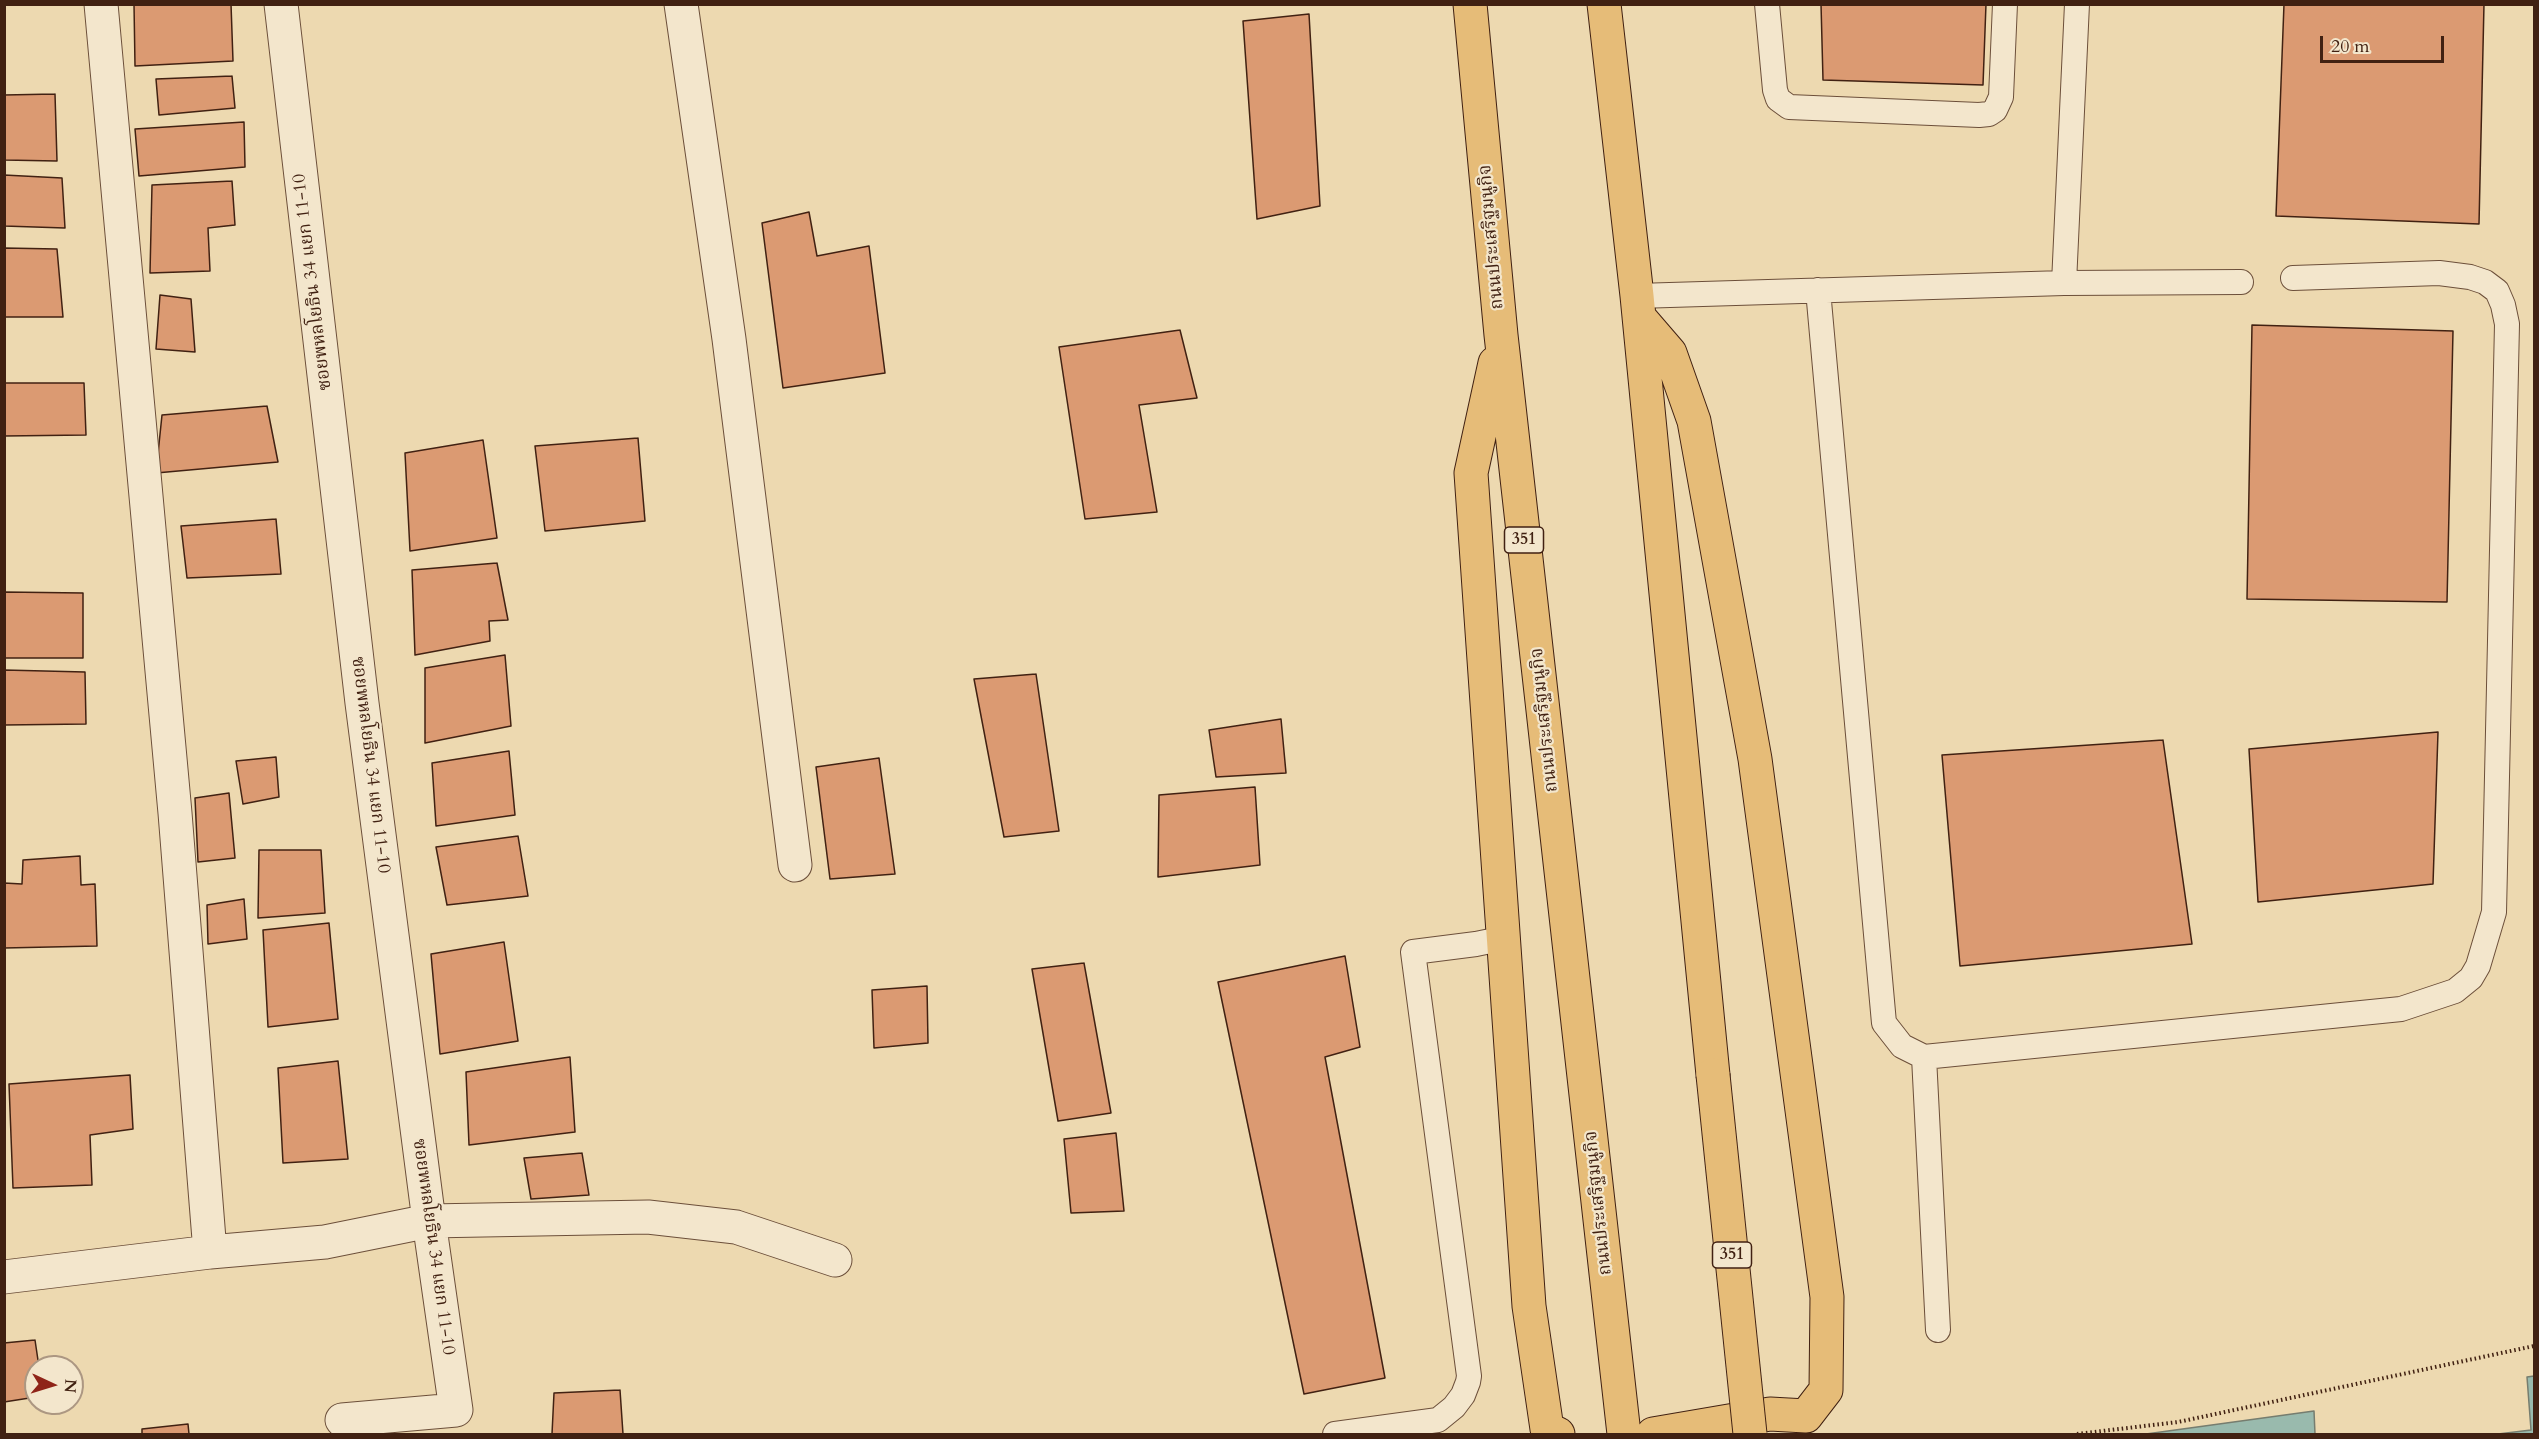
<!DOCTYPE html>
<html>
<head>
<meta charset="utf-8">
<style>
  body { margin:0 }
  #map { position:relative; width:2539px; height:1439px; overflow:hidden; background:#edd9b0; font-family:Cardo,serif }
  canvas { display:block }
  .frame { position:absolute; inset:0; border:6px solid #412112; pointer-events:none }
  .north { position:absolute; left:24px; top:1355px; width:60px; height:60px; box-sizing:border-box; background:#f3e6cc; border:2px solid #ac9782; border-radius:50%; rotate:94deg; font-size:16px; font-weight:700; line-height:24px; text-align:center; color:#412112 }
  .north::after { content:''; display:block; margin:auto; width:21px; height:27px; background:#8f2418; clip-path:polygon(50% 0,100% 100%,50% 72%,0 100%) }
  .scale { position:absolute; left:2320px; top:36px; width:124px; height:27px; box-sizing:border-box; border:3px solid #412112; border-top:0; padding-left:8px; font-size:18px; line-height:21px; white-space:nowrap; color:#412112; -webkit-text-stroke:4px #f3e6cc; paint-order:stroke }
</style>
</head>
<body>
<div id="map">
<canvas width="2539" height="1439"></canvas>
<div class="frame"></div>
<div class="north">N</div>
<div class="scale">20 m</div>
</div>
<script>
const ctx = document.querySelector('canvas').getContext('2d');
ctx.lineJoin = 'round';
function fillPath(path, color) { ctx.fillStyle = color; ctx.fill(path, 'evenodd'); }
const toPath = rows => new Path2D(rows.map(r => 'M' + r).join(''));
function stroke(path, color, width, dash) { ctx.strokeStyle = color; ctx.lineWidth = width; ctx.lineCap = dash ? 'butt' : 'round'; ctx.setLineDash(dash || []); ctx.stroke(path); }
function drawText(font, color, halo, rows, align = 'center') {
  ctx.font = font + ' Cardo,"Noto Serif Thai",serif'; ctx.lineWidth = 4.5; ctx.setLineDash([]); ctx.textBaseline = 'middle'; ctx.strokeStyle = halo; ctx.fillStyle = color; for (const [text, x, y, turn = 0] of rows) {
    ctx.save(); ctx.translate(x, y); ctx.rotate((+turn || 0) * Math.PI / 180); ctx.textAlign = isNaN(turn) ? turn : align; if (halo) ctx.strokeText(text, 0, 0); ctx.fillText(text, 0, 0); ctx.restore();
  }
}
const water = toPath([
  [2534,1376,2534,1434,2498,1434,2531,1430,2527,1377,2534,1376],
  [2314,1411,2315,1434,2146,1434,2314,1411]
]);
fillPath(water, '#99baad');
stroke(water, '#767d6f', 1.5);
const building = toPath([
  [134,4,231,4,233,61,135,66,134,4],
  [1821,4,1986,4,1983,85,1823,80,1821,4],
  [2284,4,2484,4,2479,224,2276,216,2284,4],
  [1309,14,1320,206,1257,219,1243,21,1309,14],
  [232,76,235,108,159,115,156,79,232,76],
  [55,94,57,161,4,160,4,95,55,94],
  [244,122,245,167,139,176,135,129,244,122],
  [4,175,62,178,65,228,4,226,4,175],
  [232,181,235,225,208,228,210,271,150,273,152,185,232,181],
  [809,212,817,256,869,246,885,373,783,388,762,223,809,212],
  [4,248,57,249,63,317,4,317,4,248],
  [160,295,191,299,195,352,156,349,160,295],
  [2252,325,2453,331,2447,602,2247,599,2252,325],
  [1180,330,1197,398,1139,405,1157,512,1085,519,1059,347,1180,330],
  [4,383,84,383,86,435,4,436,4,383],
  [267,406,278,462,156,473,162,415,267,406],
  [638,438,645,521,545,531,535,446,638,438],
  [483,440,497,538,410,551,405,453,483,440],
  [276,519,281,574,187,578,181,526,276,519],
  [497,563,508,620,489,621,490,641,415,655,412,570,497,563],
  [4,592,83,593,83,658,4,658,4,592],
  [505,655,511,726,425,743,425,668,505,655],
  [4,670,85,672,86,724,4,725,4,670],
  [1036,674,1059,831,1004,837,974,679,1036,674],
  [1281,719,1286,773,1216,777,1209,730,1281,719],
  [2438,732,2433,884,2258,902,2249,749,2438,732],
  [2163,740,2192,944,1960,966,1942,755,2163,740],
  [509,751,515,815,436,826,432,763,509,751],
  [276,757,279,797,243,804,236,761,276,757],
  [879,758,895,874,830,879,816,767,879,758],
  [1255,787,1260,865,1158,877,1159,795,1255,787],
  [229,793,235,858,198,862,195,798,229,793],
  [518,836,528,896,447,905,436,847,518,836],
  [259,850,321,850,325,913,258,918,259,850],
  [80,856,81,885,95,884,97,946,4,948,4,883,22,884,23,860,80,856],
  [244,899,247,939,208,944,207,905,244,899],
  [329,923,338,1019,268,1027,263,930,329,923],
  [504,942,518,1041,440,1054,431,954,504,942],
  [1345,956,1360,1047,1325,1057,1385,1378,1304,1394,1218,982,1345,956],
  [1084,963,1111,1113,1058,1121,1032,969,1084,963],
  [927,986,928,1043,874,1048,872,990,927,986],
  [570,1057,575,1132,469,1145,466,1072,570,1057],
  [338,1061,348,1159,283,1163,278,1068,338,1061],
  [130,1075,133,1129,90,1135,92,1185,13,1188,9,1084,130,1075],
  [1116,1133,1124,1211,1071,1213,1064,1139,1116,1133],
  [582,1153,589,1195,531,1199,524,1158,582,1153],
  [35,1340,39,1367,36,1367,36,1397,4,1402,4,1343,35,1340],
  [620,1390,623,1434,552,1434,554,1393,620,1390],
  [188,1424,189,1434,142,1434,142,1429,188,1424]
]);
fillPath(building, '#db9a72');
stroke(building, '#412112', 1.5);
const lane = toPath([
  [1767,4,1775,90,1778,99,1789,107,1979,115,1989,114,1995,110,2001,97,2005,4],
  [2064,283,2077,4],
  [1818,290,1884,1023,1902,1046,1924,1057,1938,1330],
  [1637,296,2064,283,2241,282],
  [1924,1057,2401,1009,2455,991,2471,978,2478,966,2494,912,2507,324,2503,305,2497,291,2485,282,2470,277,2439,273,2293,278],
  [1335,1434,1438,1420,1454,1407,1463,1395,1468,1382,1469,1376,1413,952,1476,944,1505,938]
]);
const street = toPath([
  [101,4,175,813,210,1252],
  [281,4,362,703,429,1221,456,1410,342,1420],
  [681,4,729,339,795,865],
  [4,1277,210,1252,325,1242,429,1221,648,1217,736,1227,835,1260]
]);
const primary = toPath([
  [1470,4,1501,335,1624,1434],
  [1604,4,1637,296,1713,1075],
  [1639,317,1670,353,1694,421,1755,759,1827,1297,1826,1390,1806,1416,1770,1414,1653,1434],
  [1495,363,1471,473,1529,1306,1547,1429,1558,1434]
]);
stroke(lane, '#6c4f3a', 26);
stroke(street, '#6c4f3a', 35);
stroke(primary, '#412112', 35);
stroke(toPath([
  [2077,1434,2178,1422,2534,1346]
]), '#412112', 4, [1.5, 3]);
stroke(lane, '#f3e6cc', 24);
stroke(street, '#f3e6cc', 33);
stroke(primary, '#e6bc78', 33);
const primaryBridge = toPath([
  [1713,1075,1750,1434]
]);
stroke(primaryBridge, '#412112', 35, []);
stroke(primaryBridge, '#e6bc78', 33);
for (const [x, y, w] of [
  [1524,540,39],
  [1732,1255,39]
]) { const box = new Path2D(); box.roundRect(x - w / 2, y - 13, w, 26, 4.5); ctx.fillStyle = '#f3e6cc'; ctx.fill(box); stroke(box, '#412112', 1.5); }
drawText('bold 16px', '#412112', null, [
  ["351",1524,540],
  ["351",1732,1255]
]);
drawText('18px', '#412112', '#f3e6cc', [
  ["ถนนประเสริฐมนูกิจ",1492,237,-95],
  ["ซอยพหลโยธิน 34 แยก 11-10",313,282,-97],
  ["ถนนประเสริฐมนูกิจ",1545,720,-96],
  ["ซอยพหลโยธิน 34 แยก 11-10",370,765,83],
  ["ถนนประเสริฐมนูกิจ",1599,1203,-96],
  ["ซอยพหลโยธิน 34 แยก 11-10",433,1247,82]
]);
</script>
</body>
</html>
